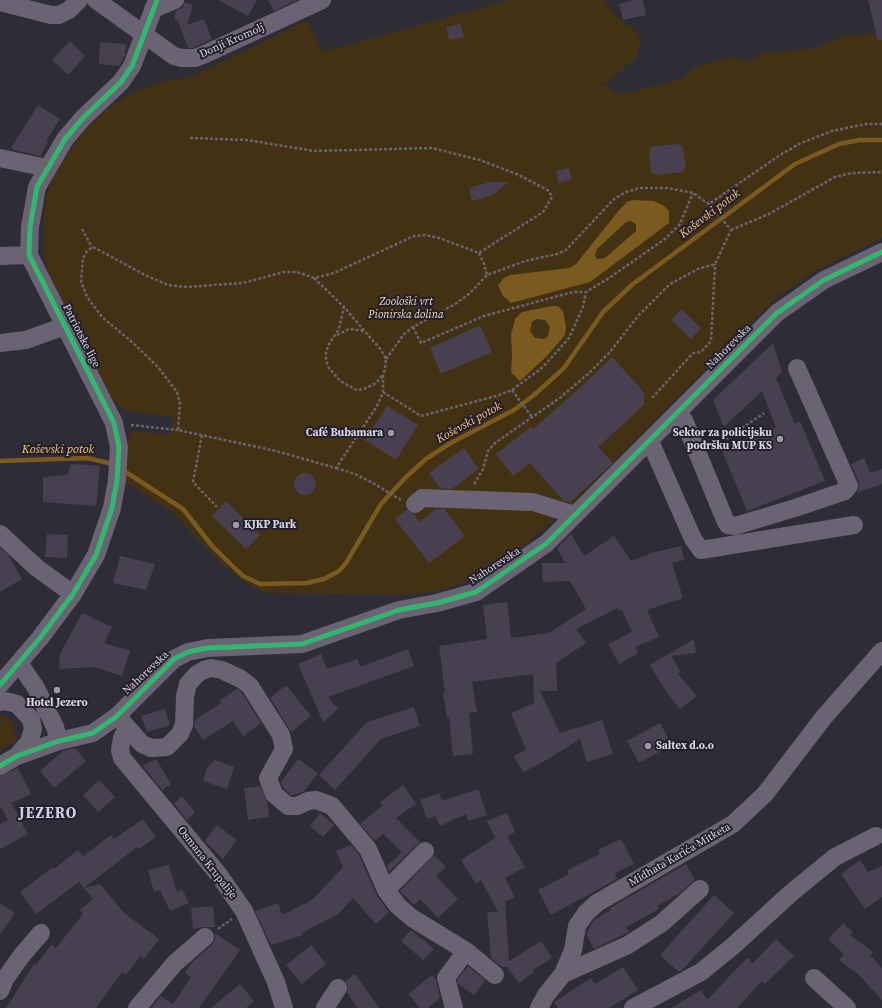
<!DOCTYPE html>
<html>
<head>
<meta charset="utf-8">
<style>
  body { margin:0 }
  canvas { display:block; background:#2e2c34 }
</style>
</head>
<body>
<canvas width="882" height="1008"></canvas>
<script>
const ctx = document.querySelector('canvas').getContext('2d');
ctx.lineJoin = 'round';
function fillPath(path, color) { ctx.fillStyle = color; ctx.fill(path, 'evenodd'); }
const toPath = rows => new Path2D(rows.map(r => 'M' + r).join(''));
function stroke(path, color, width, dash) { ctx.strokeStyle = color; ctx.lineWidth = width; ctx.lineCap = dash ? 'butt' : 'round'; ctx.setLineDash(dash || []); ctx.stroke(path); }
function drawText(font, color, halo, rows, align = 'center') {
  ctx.font = font + ' "Source Serif 4",serif'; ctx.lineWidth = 4; ctx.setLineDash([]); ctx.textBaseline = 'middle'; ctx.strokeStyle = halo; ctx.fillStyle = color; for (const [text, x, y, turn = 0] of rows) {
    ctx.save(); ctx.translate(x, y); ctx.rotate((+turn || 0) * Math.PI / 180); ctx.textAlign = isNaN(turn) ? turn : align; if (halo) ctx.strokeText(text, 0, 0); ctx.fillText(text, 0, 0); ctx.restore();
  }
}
fillPath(toPath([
  [509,0,604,0,622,23,632,27,641,39,638,56,606,84,591,82,582,90,591,82,605,85,619,95,682,79,695,67,731,57,749,61,766,53,817,48,830,41,849,35,882,34,882,238,815,271,776,298,576,501,505,561,485,573,444,590,425,593,398,595,265,593,243,581,221,563,172,512,123,480,129,435,134,431,171,435,173,417,127,411,114,402,58,294,47,268,44,253,44,217,47,192,55,173,81,134,100,115,125,97,141,89,167,81,191,77,306,21,323,52],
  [0,715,4,716,11,722,15,731,16,741,0,750]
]), '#433114');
fillPath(toPath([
  [633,200,653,201,663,205,669,211,669,223,590,282,511,303,503,296,498,285,504,278,510,275,569,268,576,264,620,209,627,202],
  [630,221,636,224,636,231,605,258,599,259,596,258,595,255,597,249,626,222],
  [552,306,558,306,563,311,566,327,565,335,547,356,520,381,511,372,512,354,511,335,515,319,522,312],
  [536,319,545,320,550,327,548,336,544,339,535,338,530,331,532,322]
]), '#7a5a1f');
stroke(toPath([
  [0,461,87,458,113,464],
  [121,469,183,509,213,547,243,576,260,584,307,583,324,579,339,571,346,563,381,504,405,478,426,459,449,444,514,410,534,395,564,368,603,312,633,284,795,164,839,144,860,140,882,140]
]), '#7a5a1f', 4.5);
fillPath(toPath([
  [218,0,257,0,248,16],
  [268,0,297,0,274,11],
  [634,0,643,0,646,15,623,20,619,4],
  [868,0,882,0,882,40,878,41],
  [185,2,193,5,187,25,204,19,212,39,193,48,188,48,178,21,174,19,176,11,183,7],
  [460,24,464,37,449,40,446,27],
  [70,41,85,56,68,75,52,60],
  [100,42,126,44,125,55,119,66,99,64],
  [38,105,60,119,46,141,48,142,40,156,14,150,11,148],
  [679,144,683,147,686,168,683,172,656,175,651,172,649,151,651,147],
  [569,168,572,180,558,183,556,171],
  [490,182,508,182,493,195,472,201,469,188],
  [681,309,701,328,691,339,671,320],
  [480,325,492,352,441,374,430,348],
  [773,343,782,372,776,378,795,424,800,421,825,481,747,511,723,453,723,448,776,427,762,391,724,427,713,400],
  [612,357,644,392,644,405,598,447,613,463,570,502,564,501,530,463,513,476,496,454,531,427,533,429,582,386],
  [387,406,418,425,396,460,365,440],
  [464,448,479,469,452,489,440,488,429,473],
  [864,458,870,473,882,469,882,484,857,493,859,488,859,482,851,464],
  [71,464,100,466,96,506,43,502,43,477,67,475],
  '294 484a11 11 0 1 1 22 0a11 11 0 1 1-22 0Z',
  [226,501,260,535,246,549,212,516],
  [436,509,444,509,465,536,429,563,395,519,407,510,414,514,419,522],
  [47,534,68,535,67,558,45,557],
  [571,534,584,556,614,536,631,561,655,552,681,546,684,560,672,563,683,598,647,610,659,637,635,647,638,653,619,664,608,644,632,632,622,610,619,611,618,608,576,629,586,643,556,663,557,691,540,691,560,733,602,720,613,754,587,762,580,739,543,762,523,772,514,756,526,750,511,713,534,703,533,674,472,682,477,712,469,713,473,754,453,756,449,717,447,717,443,693,445,693,439,646,487,639,483,605,507,602,511,638,549,633,586,609,570,581,543,582,542,563,565,563,557,548],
  [0,548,9,556,22,579,0,592],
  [120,556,155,564,146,590,113,583],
  [82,613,112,627,104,643,130,651,122,676,95,667,59,669,60,654],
  [694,639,696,653,671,656,681,672,678,674,697,696,680,709,667,693,650,665],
  [408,649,414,666,328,697,338,709,323,722,298,664,321,654,327,669,358,659,360,667],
  [286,685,311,716,291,732,270,698],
  [237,689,242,693,261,723,243,736,233,721,203,740,194,726,195,720,221,703,219,701],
  [414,707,420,726,381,739,335,790,319,775,367,722],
  [165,709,170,725,147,732,141,716],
  [660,723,672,745,639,763,627,741],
  [75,748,86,761,54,788,40,771,63,751],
  [156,759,171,784,162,790,143,766],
  [298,759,318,773,304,791,292,796,283,788,281,782],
  [215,760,234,767,227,789,203,781,207,768],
  [18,768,31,794,11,803,28,834,0,849,0,824,8,820,2,808,0,809,0,776],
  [99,780,115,797,98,812,83,795],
  [403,785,416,804,396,818,420,842,389,872,387,866,402,852,383,834,375,841,360,824,383,805,380,802],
  [260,786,267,801,269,817,248,820,244,788],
  [478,789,487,815,468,821,466,814,440,826,435,816,427,819,420,800,439,793,442,801],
  [182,796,195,812,187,820,174,804],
  [320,813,334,825,323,837,310,826],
  [507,813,515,832,507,836,525,867,505,878,515,897,505,902,509,961,541,941,552,958,533,970,534,972,519,983,507,967,502,967,491,958,487,912,498,912,481,880,476,884,461,860,495,838,487,821],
  [143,819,156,837,139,849,137,847,84,888,100,884,124,913,159,939,144,959,140,956,126,975,122,972,96,1008,6,1008,34,964,36,965,51,945,56,948,83,914,80,910,93,899,79,882,36,914,20,892,53,867,54,869,78,850,83,856,111,835,114,839],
  [217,825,237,840,223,859,205,841],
  [621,839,634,864,615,873,617,879,551,915,538,890,569,874,567,870,600,854,598,850],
  [351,845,359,855,376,894,389,912,376,924,353,898,338,914,302,933,303,935,271,945,255,911,278,903,282,915,312,900,343,867,336,851],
  [434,855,446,867,436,876,458,899,438,918,420,899,414,905,400,891],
  [860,860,868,872,882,866,882,897,865,909,841,874],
  [686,864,695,880,680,893,657,906,659,909,626,927,629,932,594,949,586,934,594,920,611,910,610,908],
  [169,865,177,892,182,889,189,903,170,911,160,890,154,892,148,870],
  [714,895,734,913,683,969,679,972,660,955],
  [0,903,15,913,0,934],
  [213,906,215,927,203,927,193,929,191,908],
  [843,923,853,932,850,935,873,952,870,955,882,968,882,1000,858,974,839,960,844,954,828,939],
  [411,930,434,949,423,960,401,941],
  [215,933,240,950,199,1008,151,1008,161,996,173,1004,191,977,185,973,192,962,212,945,215,940],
  [776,939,794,956,765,984,762,981,737,1008,671,1008,701,990,707,1000,747,958,753,963],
  [311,945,326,964,302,984,286,965],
  [468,966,485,980,474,995,458,984,457,980],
  [623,967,638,990,609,1008,558,1008,554,1002,591,978,595,984],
  [355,974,379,1008,358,1008,347,993,348,988,345,981],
  [432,975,436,980,440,998,428,1008,420,1008,408,994],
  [240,984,254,1001,246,1008,211,1008]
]), '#464051');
stroke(toPath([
  [190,138,247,140,314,151,432,148,480,160,519,175,549,191,552,197,543,212,479,253,439,238,425,235,414,236,334,273,314,278,297,272,284,272,243,283,187,287,168,285,145,275,93,247,87,251,83,259,81,281,87,297,102,317,132,342,158,367,177,392,180,403,178,430,276,451,336,468,377,406,383,392,383,375,385,369,386,359,381,350,344,307,339,329,329,344,326,352,326,361,329,368,340,381,357,390,364,389,376,383,383,375],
  [82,229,92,247],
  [731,230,769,214,835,177,852,173,882,172],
  [479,253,484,264,487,275],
  [314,278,344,307],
  [413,327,421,343,484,316,573,292,586,292,609,278,665,239,680,224,693,193],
  [337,335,349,329,364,331],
  [386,359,404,334,413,327,457,303,470,293,487,275,525,261,557,254,566,250,614,199,626,192,640,188,667,188,693,193,709,204,780,155,801,143,832,131,866,124,882,124],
  [512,390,532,417],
  [383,392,421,416,496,396,512,390,543,367,569,338,583,307,586,292],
  [652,398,693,353,701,352,711,341,715,264],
  [131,425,178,430],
  [202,435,193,482,217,507],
  [713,448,764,413],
  [336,468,355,474,371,482,401,500],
  [474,484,483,469,488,451,495,443,561,397,588,374,610,352,638,316,670,284,698,269,715,264,731,230,709,204],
  [218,929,232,919]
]), '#686470', 2.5, [3, 2]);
stroke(toPath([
  [96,0,174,56,182,58,195,58,203,55,322,0],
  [0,2,51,15,59,15,69,10,79,0],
  [153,9,175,0],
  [0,158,47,168],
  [0,256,29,255],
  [0,343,26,340,65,326],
  [677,414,684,420,725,520,728,525,735,526,795,508,845,491,849,486,797,368],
  [650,441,693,539,701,550,854,525],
  [415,504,422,498,533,502,575,515],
  [0,534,37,568,73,594],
  [19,663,36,688,55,727,59,741],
  [0,685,40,638,73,594,96,555,112,508,117,480,119,447,114,423,29,255,30,227,37,187,65,139,83,118,121,82,132,66,157,0],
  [0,702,5,701,17,704,31,719,33,729,29,742,17,756],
  [117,716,142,744,151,748,167,747,180,734,184,725,185,696,188,684,197,674,204,670,211,668,222,670,241,679,250,686,281,735,284,749,268,778,274,794,288,806,297,806,308,801,316,800,332,806,368,849,386,890,398,906,412,918,466,951,495,975],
  [127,728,122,738,120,750,122,758,219,875,244,911,276,982,284,1008],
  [0,766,17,756,59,741,93,733,117,716,174,659,188,652,208,648,302,644,399,610,437,603,476,592,547,543,777,313,824,280,882,252],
  [386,890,425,851],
  [563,974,628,945,662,923,700,889],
  [814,978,847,1008],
  [0,991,5,979,22,955,41,933],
  [137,1008,175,963,205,937],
  [325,1008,338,988],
  [454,1008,446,978,466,951],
  [539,1008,546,995,563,974,573,950,577,926,586,913,597,903,733,824,765,794,824,717,882,651],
  [633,1008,701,972,733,946,791,893,835,857,876,836]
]), '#696373', 18);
stroke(toPath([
  [0,685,40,638,73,594,96,555,112,508,117,480,119,447,114,423,29,255,30,227,37,187,65,139,83,118,121,82,132,66,157,0],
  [0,766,17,756,59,741,93,733,117,716,174,659,188,652,208,648,302,644,399,610,437,603,476,592,547,543,777,313,824,280,882,252]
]), '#33b770', 5);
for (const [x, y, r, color] of [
  [391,433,4,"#9d9aa4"],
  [780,439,4,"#9d9aa4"],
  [236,525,4,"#9d9aa4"],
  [57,690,4,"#9d9aa4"],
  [648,746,4,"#9d9aa4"]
]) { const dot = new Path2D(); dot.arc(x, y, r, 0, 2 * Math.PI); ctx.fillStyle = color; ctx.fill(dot); stroke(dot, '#231f2d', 1.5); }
drawText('11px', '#d9d6e0', '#231f2d', [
  ["Donji Kromolj",232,41,-24],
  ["Patriotske lige",81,336,63],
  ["Nahorevska",729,347,-45],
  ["Nahorevska",495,566,-33],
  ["Nahorevska",146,673,-43],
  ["Midhata Karića Mitketa",680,855,-30],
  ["Osmana Krupalije",207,863,52]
]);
drawText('italic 11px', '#f7ddb7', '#231f2d', [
  ["Zoološki vrt",406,302],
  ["Pionirska dolina",406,315]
]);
drawText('bold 11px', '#d9d6e0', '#231f2d', [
  ["Café Bubamara",383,433],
  ["Sektor za policijsku",772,433],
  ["podršku MUP KS",772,446],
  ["KJKP Park",244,525,"left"],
  ["Hotel Jezero",57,703,"center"],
  ["Saltex d.o.o",656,746,"left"]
], 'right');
drawText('italic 12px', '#fdca78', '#231f2d', [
  ["Koševski potok",710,214,-37],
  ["Koševski potok",469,423,-29],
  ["Koševski potok",58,450]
]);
ctx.letterSpacing = '1px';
drawText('bold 15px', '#d5cfe3', '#231f2d', [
  ["JEZERO",48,814]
]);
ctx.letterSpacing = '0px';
</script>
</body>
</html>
